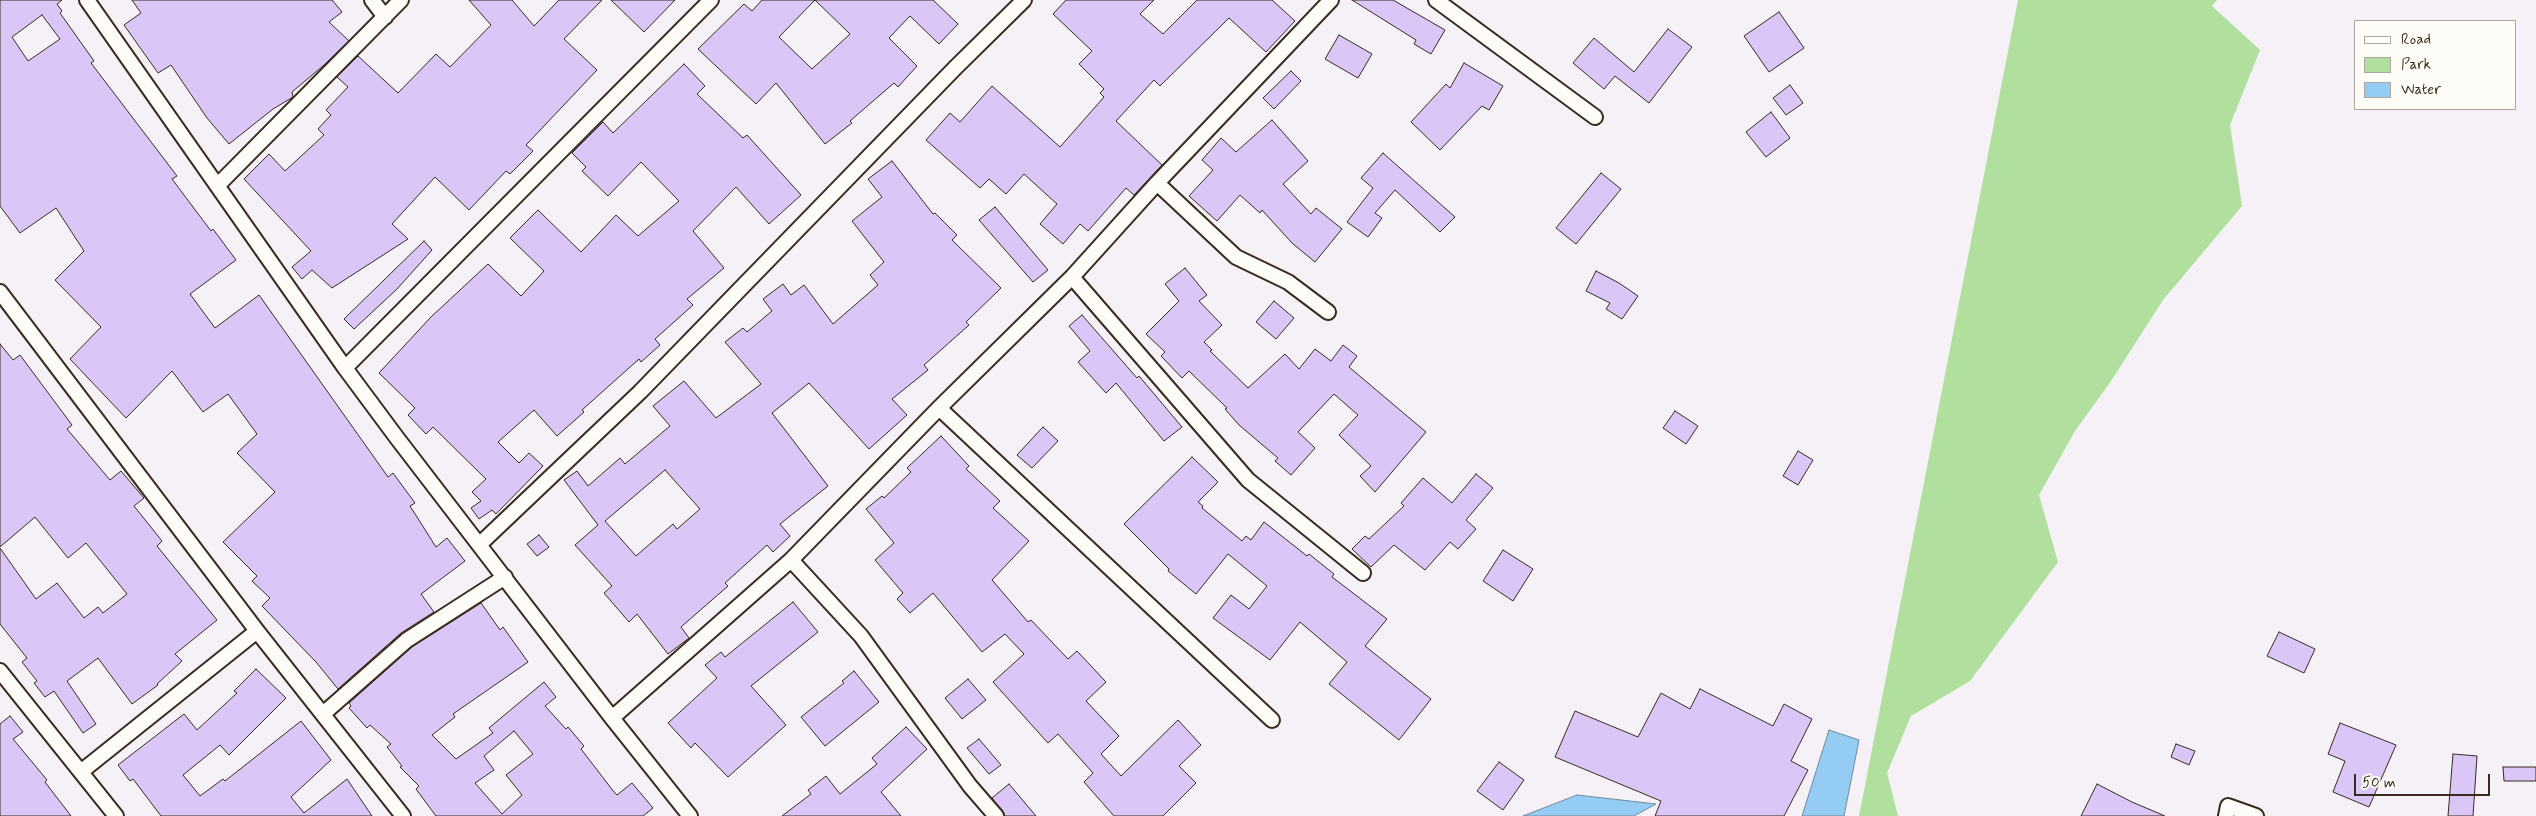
<!DOCTYPE html>
<html>
<head>
<meta charset="utf-8">
<style>
  body { margin:0 }
  #map { position:relative; width:2536px; height:816px; overflow:hidden; background:#f6f1f7; font-family:Mynerve,sans-serif }
  canvas { display:block }
  .legend { position:absolute; left:2354px; top:20px; width:162px; height:90px; box-sizing:border-box; background:#fdfcf7; border:1px solid #afa8a0; margin:0; padding:6px 9px; list-style:none; font-size:15px; color:#3b2a1e }
  .legend li { display:flex; align-items:center; gap:10px; height:25px }
  .legend b { width:25px; border:1px solid #afa8a0 }
  .scale { position:absolute; left:2354px; top:774px; width:136px; height:22px; box-sizing:border-box; border:2px solid #3b2a1e; border-top:0; padding-left:6px; font-size:15px; line-height:18px; white-space:nowrap; color:#3b2a1e; -webkit-text-stroke:4px #fdfcf7; paint-order:stroke }
</style>
</head>
<body>
<div id="map">
<canvas width="2536" height="816"></canvas>
<ul class="legend">
<li><b style="height:6px;background:#fdfcf7"></b>Road</li>
<li><b style="height:14px;background:#b0df9e"></b>Park</li>
<li><b style="height:14px;background:#94ccf3"></b>Water</li>
</ul>
<div class="scale">50 m</div>
</div>
<script>
const ctx = document.querySelector('canvas').getContext('2d');
ctx.lineJoin = 'round';
function fillPath(path, color) { ctx.fillStyle = color; ctx.fill(path, 'evenodd'); }
const toPath = rows => new Path2D(rows.map(r => 'M' + r).join(''));
function stroke(path, color, width, dash) { ctx.strokeStyle = color; ctx.lineWidth = width; ctx.lineCap = dash ? 'butt' : 'round'; ctx.setLineDash(dash || []); ctx.stroke(path); }
fillPath(toPath([
  [2018,0,2217,0,2212,6,2260,50,2230,125,2242,206,2163,300,2111,381,2075,431,2039,495,2058,562,1970,681,1911,716,1887,773,1898,816,1859,816]
]), '#b0df9e');
const water = toPath([
  [1829,730,1859,740,1844,816,1802,816,1829,730],
  [1577,795,1656,804,1634,816,1523,816,1577,795]
]);
fillPath(water, '#94ccf3');
stroke(water, '#708b9e', 1);
const building = toPath([
  [0,0,62,0,57,4,62,11,60,13,94,61,91,63,177,176,172,179,211,231,213,229,236,260,190,294,215,328,259,295,388,477,393,473,415,503,410,506,436,547,447,538,465,561,421,594,434,612,401,633,338,689,316,662,262,606,270,598,252,581,257,576,223,542,275,492,237,453,257,434,228,394,203,412,172,371,126,418,70,359,101,327,55,280,84,251,56,208,20,233,0,206,0,0],
  [42,15,60,39,28,61,12,37,42,15],
  [132,0,332,0,342,12,329,22,349,41,324,65,292,92,293,97,273,109,229,144,207,118,171,65,158,73,124,25,141,13,132,0],
  [469,0,512,0,534,26,559,0,602,0,564,39,597,70,526,145,533,151,510,174,506,171,469,210,435,177,392,224,408,239,332,288,312,270,302,279,292,267,311,251,244,179,269,154,285,171,324,135,318,129,331,115,326,110,348,87,337,77,358,56,398,93,436,54,450,67,491,25,469,0],
  [611,0,675,0,644,32,611,0],
  [762,0,933,0,958,24,939,44,910,16,889,38,917,66,898,87,894,83,850,121,852,123,825,144,776,83,756,104,698,49,744,4,752,11,762,0],
  [815,0,850,34,812,69,779,37,815,0],
  [1066,0,1154,0,1140,14,1163,34,1197,0,1272,0,1295,21,1266,52,1229,18,1160,86,1154,80,1116,121,1162,165,1134,195,1126,188,1088,231,1080,224,1063,244,1040,224,1057,204,1024,174,1006,194,989,179,980,188,926,140,950,113,960,122,992,86,1060,147,1104,97,1100,93,1104,89,1079,64,1092,51,1053,14,1066,0],
  [1352,0,1393,0,1445,30,1431,54,1414,44,1416,40,1352,0],
  [1779,12,1804,48,1769,72,1744,36,1779,12],
  [1668,29,1692,47,1649,103,1615,76,1604,89,1573,63,1594,38,1634,72,1668,29],
  [1339,35,1372,54,1358,78,1325,59,1339,35],
  [1464,63,1503,86,1489,110,1482,106,1440,150,1411,122,1446,84,1450,88,1464,63],
  [684,64,705,86,697,94,743,138,747,135,801,195,769,224,736,187,693,231,724,268,687,299,693,305,655,339,660,345,641,362,639,359,582,410,584,412,557,436,534,410,498,442,519,463,529,453,543,466,496,514,492,510,479,519,471,508,481,501,472,492,486,479,433,427,426,434,408,415,415,408,379,373,431,317,488,264,521,296,544,271,510,238,538,210,581,252,616,215,638,236,679,201,641,162,608,196,582,171,586,167,572,153,603,122,613,133,684,64],
  [1291,71,1301,81,1274,109,1263,98,1291,71],
  [1790,85,1803,103,1786,115,1773,98,1790,85],
  [1771,112,1790,138,1766,157,1746,132,1771,112],
  [1272,120,1308,161,1283,184,1311,214,1316,208,1342,229,1315,262,1292,243,1262,210,1260,213,1240,195,1217,221,1189,196,1213,170,1202,160,1221,138,1236,152,1272,120],
  [1383,153,1455,217,1440,232,1395,190,1375,213,1382,218,1368,237,1347,222,1373,188,1361,178,1383,153],
  [892,161,933,214,935,213,957,235,952,240,1001,288,966,322,969,325,924,365,928,370,892,399,907,415,869,449,809,383,772,413,828,486,780,524,790,536,773,552,767,545,725,583,728,586,681,627,689,638,668,654,637,614,629,622,604,593,612,586,575,545,598,525,564,480,577,471,588,486,620,458,625,464,670,426,653,406,684,381,716,418,761,384,725,342,743,328,747,332,772,311,763,299,783,284,791,295,804,285,833,324,878,285,870,275,884,262,852,221,882,197,868,179,892,161],
  [665,470,700,509,677,529,673,524,636,556,605,521,665,470],
  [1601,173,1621,189,1576,244,1556,228,1601,173],
  [995,207,1048,270,1033,282,979,220,995,207],
  [424,241,432,250,397,289,354,329,344,319,424,241],
  [1185,268,1207,295,1199,301,1222,325,1204,342,1212,350,1210,351,1248,388,1285,354,1299,369,1315,349,1331,361,1343,345,1357,356,1349,367,1426,432,1375,492,1360,476,1371,466,1339,435,1358,415,1334,394,1298,432,1315,448,1291,475,1275,461,1278,458,1239,425,1225,409,1227,408,1189,371,1182,378,1161,356,1165,352,1146,334,1179,301,1165,284,1185,268],
  [1596,271,1619,283,1638,296,1622,319,1606,309,1610,303,1586,291,1596,271],
  [1274,301,1294,318,1276,339,1256,322,1274,301],
  [1082,315,1137,378,1139,376,1182,427,1164,441,1116,383,1106,393,1078,362,1090,351,1069,326,1082,315],
  [0,344,13,360,20,355,72,425,67,429,110,480,121,471,144,498,134,506,162,541,157,546,217,620,175,654,182,661,157,684,158,685,132,704,98,658,67,681,96,724,83,733,54,691,45,697,34,683,37,681,22,662,27,658,0,624,0,548,36,599,57,583,84,618,98,607,103,613,127,594,86,543,68,558,35,517,0,547,0,344],
  [1675,411,1698,426,1686,444,1663,428,1675,411],
  [1043,427,1058,441,1032,468,1017,455,1043,427],
  [941,436,969,466,966,469,1000,501,993,508,1029,541,992,580,1028,622,1031,620,1068,659,1077,651,1106,682,1086,701,1119,736,1101,754,1121,776,1178,720,1201,745,1179,766,1196,783,1163,816,1114,816,1084,782,1093,773,1058,734,1048,743,993,682,1024,654,1005,634,982,652,933,593,910,613,897,599,903,593,875,560,894,543,866,509,882,496,884,498,911,472,907,468,941,436],
  [1798,451,1813,460,1798,485,1783,476,1798,451],
  [1192,457,1218,482,1198,502,1203,506,1202,508,1242,541,1246,536,1251,540,1264,522,1307,556,1309,554,1334,574,1332,577,1387,619,1365,646,1431,699,1399,740,1329,684,1347,662,1300,622,1270,660,1213,618,1231,595,1249,609,1267,586,1228,554,1196,594,1168,571,1169,569,1124,524,1192,457],
  [1476,474,1493,488,1466,520,1476,529,1458,549,1450,542,1425,570,1394,545,1371,567,1352,549,1365,536,1369,539,1404,506,1401,503,1423,478,1452,503,1476,474],
  [539,535,549,547,537,556,527,544,539,535],
  [1503,550,1533,569,1513,601,1483,581,1503,550],
  [793,602,818,632,751,686,786,725,728,777,695,743,691,748,668,723,717,678,705,665,721,652,725,657,793,602],
  [481,603,500,630,503,627,528,662,453,714,455,717,432,735,456,759,493,733,489,728,544,682,556,697,545,706,566,729,568,727,584,746,581,749,614,792,617,795,632,783,653,808,643,816,436,816,416,789,419,786,400,767,402,766,387,747,391,744,370,725,367,728,349,708,351,706,349,703,412,647,481,603],
  [514,731,533,754,506,775,522,795,502,814,475,783,494,770,484,756,514,731],
  [2279,632,2315,649,2304,673,2267,656,2279,632],
  [256,669,286,698,229,755,220,745,183,775,200,796,223,779,225,781,301,721,331,760,291,797,304,813,347,779,372,816,161,816,133,779,130,781,118,765,184,714,197,730,237,693,234,691,256,669],
  [854,671,879,702,825,746,801,717,844,683,842,681,854,671],
  [968,679,986,700,962,719,945,698,968,679],
  [1700,689,1773,726,1784,704,1812,719,1791,761,1808,770,1784,816,1655,816,1661,801,1555,757,1575,711,1638,737,1661,693,1690,709,1700,689],
  [10,716,23,732,13,739,47,780,45,782,71,816,0,816,0,724,10,716],
  [2340,723,2396,745,2369,807,2333,792,2345,761,2328,754,2340,723],
  [906,727,927,749,881,792,901,816,782,816,811,794,808,790,826,776,840,794,877,764,872,758,906,727],
  [979,739,1001,765,989,774,967,748,979,739],
  [2176,744,2195,751,2189,765,2171,757,2176,744],
  [2453,754,2477,756,2473,816,2448,816,2453,754],
  [1499,762,1524,780,1503,810,1477,791,1499,762],
  [2503,767,2536,767,2536,781,2504,781,2503,767],
  [1009,784,1036,816,1005,816,992,798,1009,784],
  [2097,784,2132,802,2165,816,2081,816,2097,784]
]);
fillPath(building, '#dac6f7');
stroke(building, '#3b2a1e', 1);
const minor = toPath([
  [87,0,345,368,397,438,612,718,690,816],
  [372,0,385,17],
  [1436,0,1595,117],
  [1157,183,1236,257,1288,282,1328,312],
  [218,185,401,0],
  [1072,277,1248,480,1363,573],
  [0,292,257,631,403,816],
  [345,368,711,0],
  [939,408,1272,720],
  [480,544,640,392,955,68,1024,0],
  [791,560,861,636,970,786,996,816],
  [0,671,116,816],
  [323,714,407,640,505,577],
  [612,718,791,560,939,408,1072,277,1157,183,1331,0],
  [82,771,257,631],
  [2226,816,2228,806,2256,816]
]);
stroke(minor, '#3b2a1e', 18);
stroke(minor, '#fdfcf7', 14);
</script>
</body>
</html>
